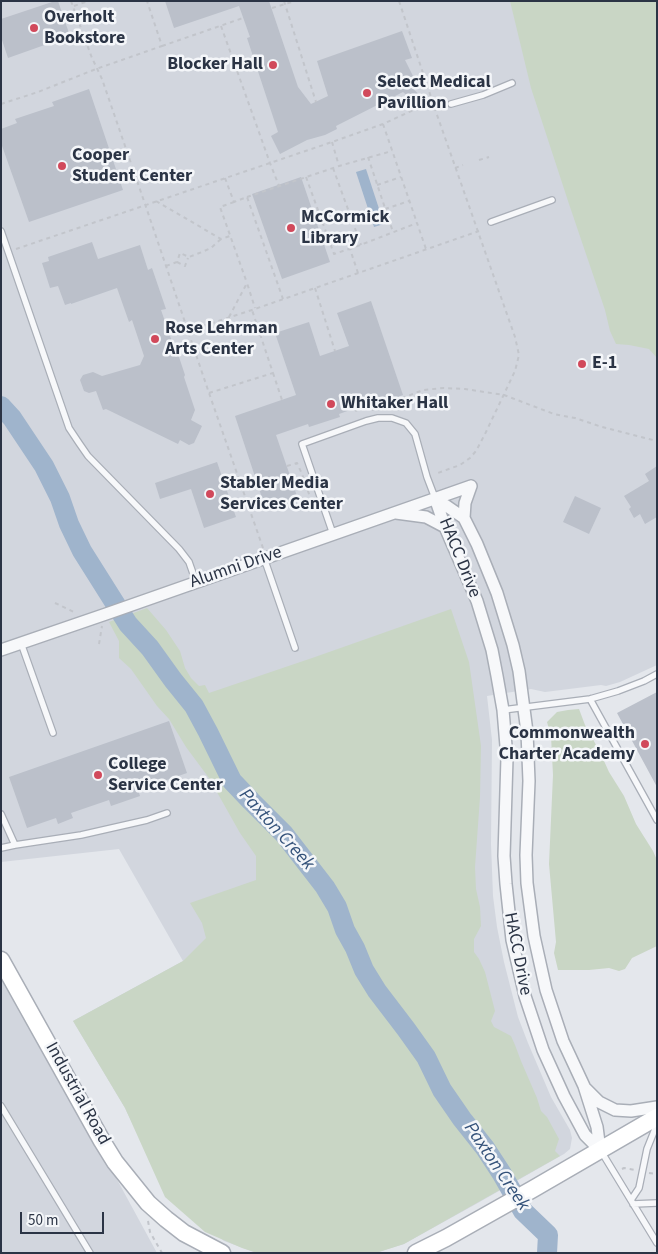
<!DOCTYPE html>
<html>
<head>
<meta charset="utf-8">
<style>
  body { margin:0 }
  #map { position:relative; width:658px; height:1254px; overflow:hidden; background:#e4e7ec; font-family:"Source Sans 3",sans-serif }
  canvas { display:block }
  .frame { position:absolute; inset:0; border:2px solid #2b3445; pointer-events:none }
  .scale { position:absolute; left:20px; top:1212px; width:84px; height:22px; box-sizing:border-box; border:2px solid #2b3445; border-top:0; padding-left:6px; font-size:15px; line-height:18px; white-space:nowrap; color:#2b3445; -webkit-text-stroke:4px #f4f6f9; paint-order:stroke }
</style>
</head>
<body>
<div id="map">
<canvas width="658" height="1254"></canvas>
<div class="frame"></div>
<div class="scale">50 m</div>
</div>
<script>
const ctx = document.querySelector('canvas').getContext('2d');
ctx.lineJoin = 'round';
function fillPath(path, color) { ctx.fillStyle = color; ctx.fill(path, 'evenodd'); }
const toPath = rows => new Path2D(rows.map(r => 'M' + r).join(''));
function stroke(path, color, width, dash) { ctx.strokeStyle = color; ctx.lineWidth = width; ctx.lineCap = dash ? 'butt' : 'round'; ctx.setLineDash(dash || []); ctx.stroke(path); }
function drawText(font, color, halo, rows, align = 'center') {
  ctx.font = font + ' "Source Sans 3",sans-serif'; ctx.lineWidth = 5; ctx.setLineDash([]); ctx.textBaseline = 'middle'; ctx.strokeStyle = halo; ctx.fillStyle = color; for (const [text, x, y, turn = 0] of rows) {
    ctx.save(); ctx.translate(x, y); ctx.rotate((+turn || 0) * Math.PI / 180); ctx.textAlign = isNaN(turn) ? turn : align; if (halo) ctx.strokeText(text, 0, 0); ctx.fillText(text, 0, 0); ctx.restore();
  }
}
fillPath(toPath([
  [1,1,657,1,657,665,620,682,606,686,601,685,545,692,531,689,487,696,492,740,491,844,493,896,497,927,504,962,518,1017,528,1043,551,1097,570,1130,572,1138,570,1149,564,1154,476,1204,404,1244,381,1251,376,1253,257,1253,224,1241,167,1196,125,1108,73,1021,183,961,119,849,1,862],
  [1,974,120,1185,157,1253,1,1253]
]), '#d2d6de');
fillPath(toPath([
  [510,1,657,1,657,358,649,349,629,345,616,344,610,331,605,310,569,204,531,88],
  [147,608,166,630,180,651,185,668,191,678,199,686,205,685,209,693,315,657,451,609,469,662,481,746,480,797,475,867,476,889,480,907,481,926,474,939,474,952,479,959,485,972,495,1011,491,1021,494,1027,511,1036,515,1045,521,1061,537,1098,541,1111,547,1117,559,1139,555,1151,560,1156,404,1244,376,1253,257,1253,242,1248,205,1232,165,1197,125,1108,73,1021,183,961,206,938,202,923,190,903,256,880,256,856,240,833,209,778,186,747,169,719,157,706,131,669,119,658,119,641,109,622],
  [579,709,585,725,600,752,609,772,624,796,636,824,653,851,657,860,657,946,632,958,625,969,619,971,609,968,589,970,558,970,554,953,556,942,549,864,553,775,551,736,547,722,557,712,568,710]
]), '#c9d6c5');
fillPath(toPath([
  [366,169,384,224,374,227,356,172]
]), '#9fb4cc');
stroke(toPath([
  [1,406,12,418,44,466,60,498,69,524,82,551,128,624,150,648,173,680,194,706,208,732,232,781,251,801,284,834,325,887,337,907,345,930,355,948,364,970,377,991,406,1029,426,1057,442,1090,462,1119,485,1148,502,1174,523,1211,548,1235,547,1253]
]), '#9fb4cc', 20);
fillPath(toPath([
  [55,1,58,1,70,36,8,58,1,37,1,19],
  [165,1,269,1,298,87,311,104,328,96,317,61,402,31,412,58,405,60,417,84,411,87,423,98,418,105,403,92,336,126,337,129,325,135,307,140,280,154,271,136,278,132,247,38,250,37,239,6,174,28],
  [89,89,123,190,29,222,1,143,1,129,17,123,15,119,54,106,52,102],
  [301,177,330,262,282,279,252,194],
  [92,242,98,259,140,245,148,270,152,268,166,309,161,310,176,353,178,354,185,375,184,377,195,410,191,420,202,426,194,443,189,445,180,440,178,444,106,409,103,410,96,391,89,393,84,391,80,380,83,375,93,372,102,376,140,365,144,356,132,320,129,322,117,288,71,304,71,303,65,305,58,286,50,288,42,263,49,261,48,257],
  [371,301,403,395,371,406,370,403,339,414,340,417,309,427,308,424,276,435,298,499,266,510,235,416,296,395,275,333,309,322,320,356,349,346,337,313],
  [217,462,236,517,204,528,191,489,160,499,155,483],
  [657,466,657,517,645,524,640,514,634,518,629,509,631,507,624,496,649,481,645,474],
  [575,496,601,508,589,534,563,522],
  [657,692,657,787,617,713],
  [169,721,187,773,138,790,140,796,111,806,109,800,71,813,73,818,58,824,56,818,27,828,9,777]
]), '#bbc0ca');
const lane = toPath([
  [451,104,483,95,512,83],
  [491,222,552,200],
  [1,231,69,428,79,443,88,456,179,549,189,562,196,582],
  [333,534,302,444,366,421,378,418,392,418,406,423,415,434,427,477,435,498],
  [264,558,295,648],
  [21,643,53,733],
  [590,699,657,820],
  [503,710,590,699,618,691,644,681,657,674],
  [1,814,15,845,1,848],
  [15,845,81,835,147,820,167,813],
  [1,1106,90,1253],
  [601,1151,657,1243],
  [631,1200,639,1188,647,1149,657,1124],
  [633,1204,657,1203]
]);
const street = toPath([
  [435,498,464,518,477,544,497,593,513,645,519,671,527,732,529,781,526,855,527,883,534,936,546,990,563,1041,584,1086,597,1127,600,1150],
  [435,498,445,527,477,601,492,650,497,676,503,710,507,758,504,856,506,884,512,940,525,996,543,1050,564,1096,585,1135,600,1150],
  [396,513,426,517,445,527],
  [464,518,465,503,471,486],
  [1,650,106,614,471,486],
  [586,1089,599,1102,615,1110,631,1111,657,1107]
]);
const secondary = toPath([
  [1,960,102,1141,115,1162,148,1203,166,1219,184,1233,222,1253],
  [416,1253,446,1238,533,1189,657,1117]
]);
stroke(lane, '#a9aeb7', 8);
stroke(street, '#a9aeb7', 14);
stroke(secondary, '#a9aeb7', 19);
stroke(toPath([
  [71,1,92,58,102,79,145,204,209,393,263,548],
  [284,1,316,102],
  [399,1,436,112,515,337,519,355,515,371,485,434,476,451,470,458,460,465,435,474],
  [74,6,88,1],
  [272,8,295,1],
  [221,26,270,163,279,186],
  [162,46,243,18],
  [1,104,38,92,96,69,162,46,147,1],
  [383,124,417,223],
  [332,142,339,166],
  [368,157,393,232],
  [479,160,489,157],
  [333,168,361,245],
  [455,168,463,165],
  [306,177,334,254,349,249],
  [225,178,234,202,247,197,283,299],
  [377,185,401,177],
  [247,197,339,166,392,151],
  [156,201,221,239,230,236],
  [234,202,220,207,247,283],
  [385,209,409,201],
  [16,249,332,142,383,124,433,101],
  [177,262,185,266,188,258],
  [166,266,177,262,180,253,189,257,202,252,211,248,221,239],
  [358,273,350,249,417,223,426,249],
  [315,288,335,351],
  [229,317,247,283,255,308],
  [188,331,252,310,479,231],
  [273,373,282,400],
  [209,393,273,373,252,310],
  [355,408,358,415],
  [372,410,423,390,444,388,465,389,504,395,554,414,575,418,602,427,657,441],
  [657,458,657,461],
  [287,466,297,463,302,474,310,497],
  [55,603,76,613],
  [99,644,102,626],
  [622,1169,624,1168,635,1170],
  [649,1173,657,1174],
  [148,1221,150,1232,162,1253]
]), '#c2c5cb', 2, [4, 4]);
stroke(lane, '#f7f8fa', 5.5);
stroke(street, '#f7f8fa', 11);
stroke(secondary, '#fff', 16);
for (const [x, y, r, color] of [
  [34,28,5,"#d1495b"],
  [273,65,5,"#d1495b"],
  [367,93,5,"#d1495b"],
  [62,166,5,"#d1495b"],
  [291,228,5,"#d1495b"],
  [155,339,5,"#d1495b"],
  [582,364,5,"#d1495b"],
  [331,404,5,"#d1495b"],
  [210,494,5,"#d1495b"],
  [645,744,5,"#d1495b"],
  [98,775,5,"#d1495b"]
]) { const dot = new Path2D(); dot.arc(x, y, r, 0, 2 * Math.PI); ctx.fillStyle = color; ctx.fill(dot); stroke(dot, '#f4f6f9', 2); }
drawText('bold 18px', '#2b3445', '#f4f6f9', [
  ["Overholt",44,18],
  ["Bookstore",44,39],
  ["Blocker Hall",263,65,"right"],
  ["Select Medical",377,83],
  ["Pavillion",377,104],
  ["Cooper",72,156],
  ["Student Center",72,177],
  ["McCormick",301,218],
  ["Library",301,239],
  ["Rose Lehrman",165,329],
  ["Arts Center",165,350],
  ["E-1",592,364],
  ["Whitaker Hall",341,404],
  ["Stabler Media",220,484],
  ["Services Center",220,505],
  ["Commonwealth",635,734,"right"],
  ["Charter Academy",635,755,"right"],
  ["College",108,765],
  ["Service Center",108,786]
], 'left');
drawText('18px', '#2b3445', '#f4f6f9', [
  ["HACC Drive",459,558,68],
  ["Alumni Drive",236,568,-19],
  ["HACC Drive",517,954,79],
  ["Industrial Road",77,1094,61]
]);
drawText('italic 19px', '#34527a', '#f4f6f9', [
  ["Paxton Creek",276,830,48],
  ["Paxton Creek",496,1167,56]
]);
</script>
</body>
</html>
